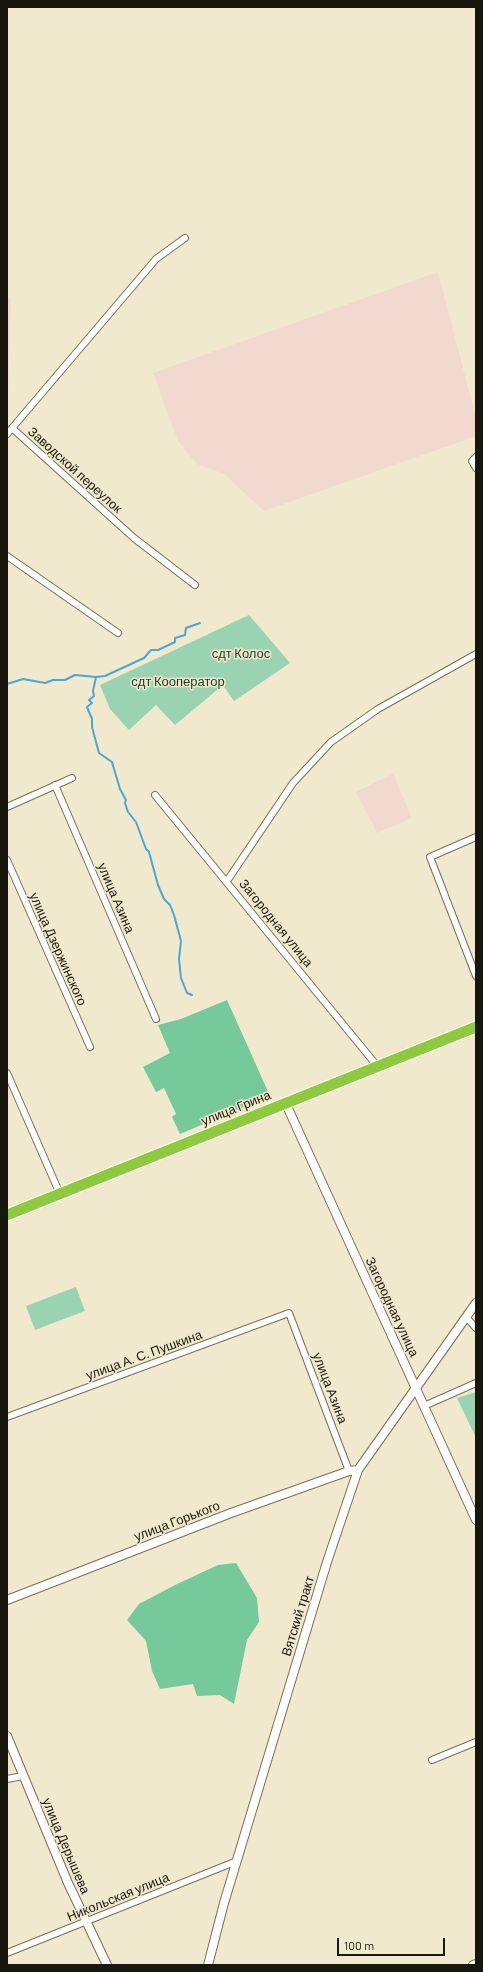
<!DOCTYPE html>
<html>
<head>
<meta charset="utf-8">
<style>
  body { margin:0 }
  #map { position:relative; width:483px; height:1972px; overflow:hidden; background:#f0e9cd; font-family:Barlow,sans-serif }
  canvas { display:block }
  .frame { position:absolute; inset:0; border:8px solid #19170d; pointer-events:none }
  .scale { position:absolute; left:337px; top:1938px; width:108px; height:18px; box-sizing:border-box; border:2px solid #19170d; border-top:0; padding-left:5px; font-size:12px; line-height:14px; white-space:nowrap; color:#19170d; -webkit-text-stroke:3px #f0e9cd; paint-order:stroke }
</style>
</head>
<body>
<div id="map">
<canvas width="483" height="1972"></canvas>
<div class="frame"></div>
<div class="scale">100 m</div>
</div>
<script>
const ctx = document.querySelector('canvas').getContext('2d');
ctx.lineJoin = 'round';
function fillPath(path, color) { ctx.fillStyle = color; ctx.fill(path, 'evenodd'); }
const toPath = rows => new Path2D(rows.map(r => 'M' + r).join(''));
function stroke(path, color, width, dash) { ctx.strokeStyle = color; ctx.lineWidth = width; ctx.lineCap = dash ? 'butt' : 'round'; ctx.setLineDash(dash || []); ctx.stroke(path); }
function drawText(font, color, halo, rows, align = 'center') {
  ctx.font = font + ' Barlow,sans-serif'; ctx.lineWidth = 3; ctx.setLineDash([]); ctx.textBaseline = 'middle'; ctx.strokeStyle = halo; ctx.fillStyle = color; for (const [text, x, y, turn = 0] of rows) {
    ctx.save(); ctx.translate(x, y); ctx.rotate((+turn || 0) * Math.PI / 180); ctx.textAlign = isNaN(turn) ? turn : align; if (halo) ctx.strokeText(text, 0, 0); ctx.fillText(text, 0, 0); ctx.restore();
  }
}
fillPath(toPath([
  [438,272,476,418,476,436,264,511,224,474,197,464,178,441,153,373],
  [7,296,11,300,7,425],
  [393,774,412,818,377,833,356,792]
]), '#f2d9d0');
fillPath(toPath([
  [249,615,290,663,234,701,223,685,175,725,156,705,129,730,110,709,100,685],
  [76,1287,85,1311,35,1330,26,1306],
  [476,1392,476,1438,457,1398]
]), '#9ad3b1');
fillPath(toPath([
  [227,1000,270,1096,180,1134,172,1117,176,1114,164,1088,156,1092,143,1067,170,1053,158,1025,181,1019],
  [236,1563,257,1598,259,1622,247,1640,234,1704,220,1695,197,1696,193,1684,160,1689,152,1671,146,1641,127,1620,139,1604,175,1585,218,1565]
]), '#75c99b');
stroke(toPath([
  [96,677,93,691,94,696,89,700,92,703,87,707,92,719,92,727,99,753,112,762,120,789,126,800,125,803,128,812,136,822,146,849,149,852,158,885,164,899,170,905,174,915,181,941,179,959,181,978,187,993,192,995],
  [7,684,23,679,45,683,53,680,65,680,75,675,96,677,105,676,144,658,151,650,158,650,175,642,175,638,185,635,186,628,200,623]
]), '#4ea6d3', 2);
const street = toPath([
  [12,428,134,538,195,585],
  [7,434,156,259,185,238],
  [476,457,472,461,476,468],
  [7,556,118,633],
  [55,785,156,1019],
  [155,795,378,1067],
  [7,807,72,778],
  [476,837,430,857,476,976],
  [7,860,90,1047],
  [227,881,293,783,331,742,378,709,476,654],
  [7,1073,60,1194],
  [466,1317,476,1328],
  [424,1406,476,1383],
  [7,1417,289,1313,349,1471],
  [432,1760,476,1742],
  [7,1779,23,1776],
  [7,1953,237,1861]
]);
const secondary = toPath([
  [286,1104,476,1520],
  [7,1600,231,1513,349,1471,358,1470],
  [7,1736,68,1883,107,1965],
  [208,1965,224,1903,327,1562,358,1470,476,1303],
  [473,1965,476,1964]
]);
const highway = toPath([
  [7,1215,476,1027]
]);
stroke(street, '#766f57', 8);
stroke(secondary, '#766f57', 10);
stroke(highway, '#fff', 13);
stroke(street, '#fff', 6);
stroke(secondary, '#fff', 8);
stroke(highway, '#8dca3f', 11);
drawText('13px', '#19170d', '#f0e9cd', [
  ["Заводской переулок",75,470,42],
  ["улица Азина",116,898,67],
  ["Загородная улица",276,923,51],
  ["улица Дзержинского",58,949,66],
  ["улица Грина",236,1108,-22],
  ["Загородная улица",392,1307,65],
  ["улица А. С. Пушкина",144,1355,-20],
  ["улица Азина",330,1388,69],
  ["улица Горького",177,1521,-21],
  ["Вятский тракт",298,1616,-73],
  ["улица Дерышева",66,1846,67],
  ["Никольская улица",118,1897,-22]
]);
drawText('13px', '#173c29', '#f0e9cd', [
  ["сдт Колос",241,654],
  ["сдт Кооператор",178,682]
]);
</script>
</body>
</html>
